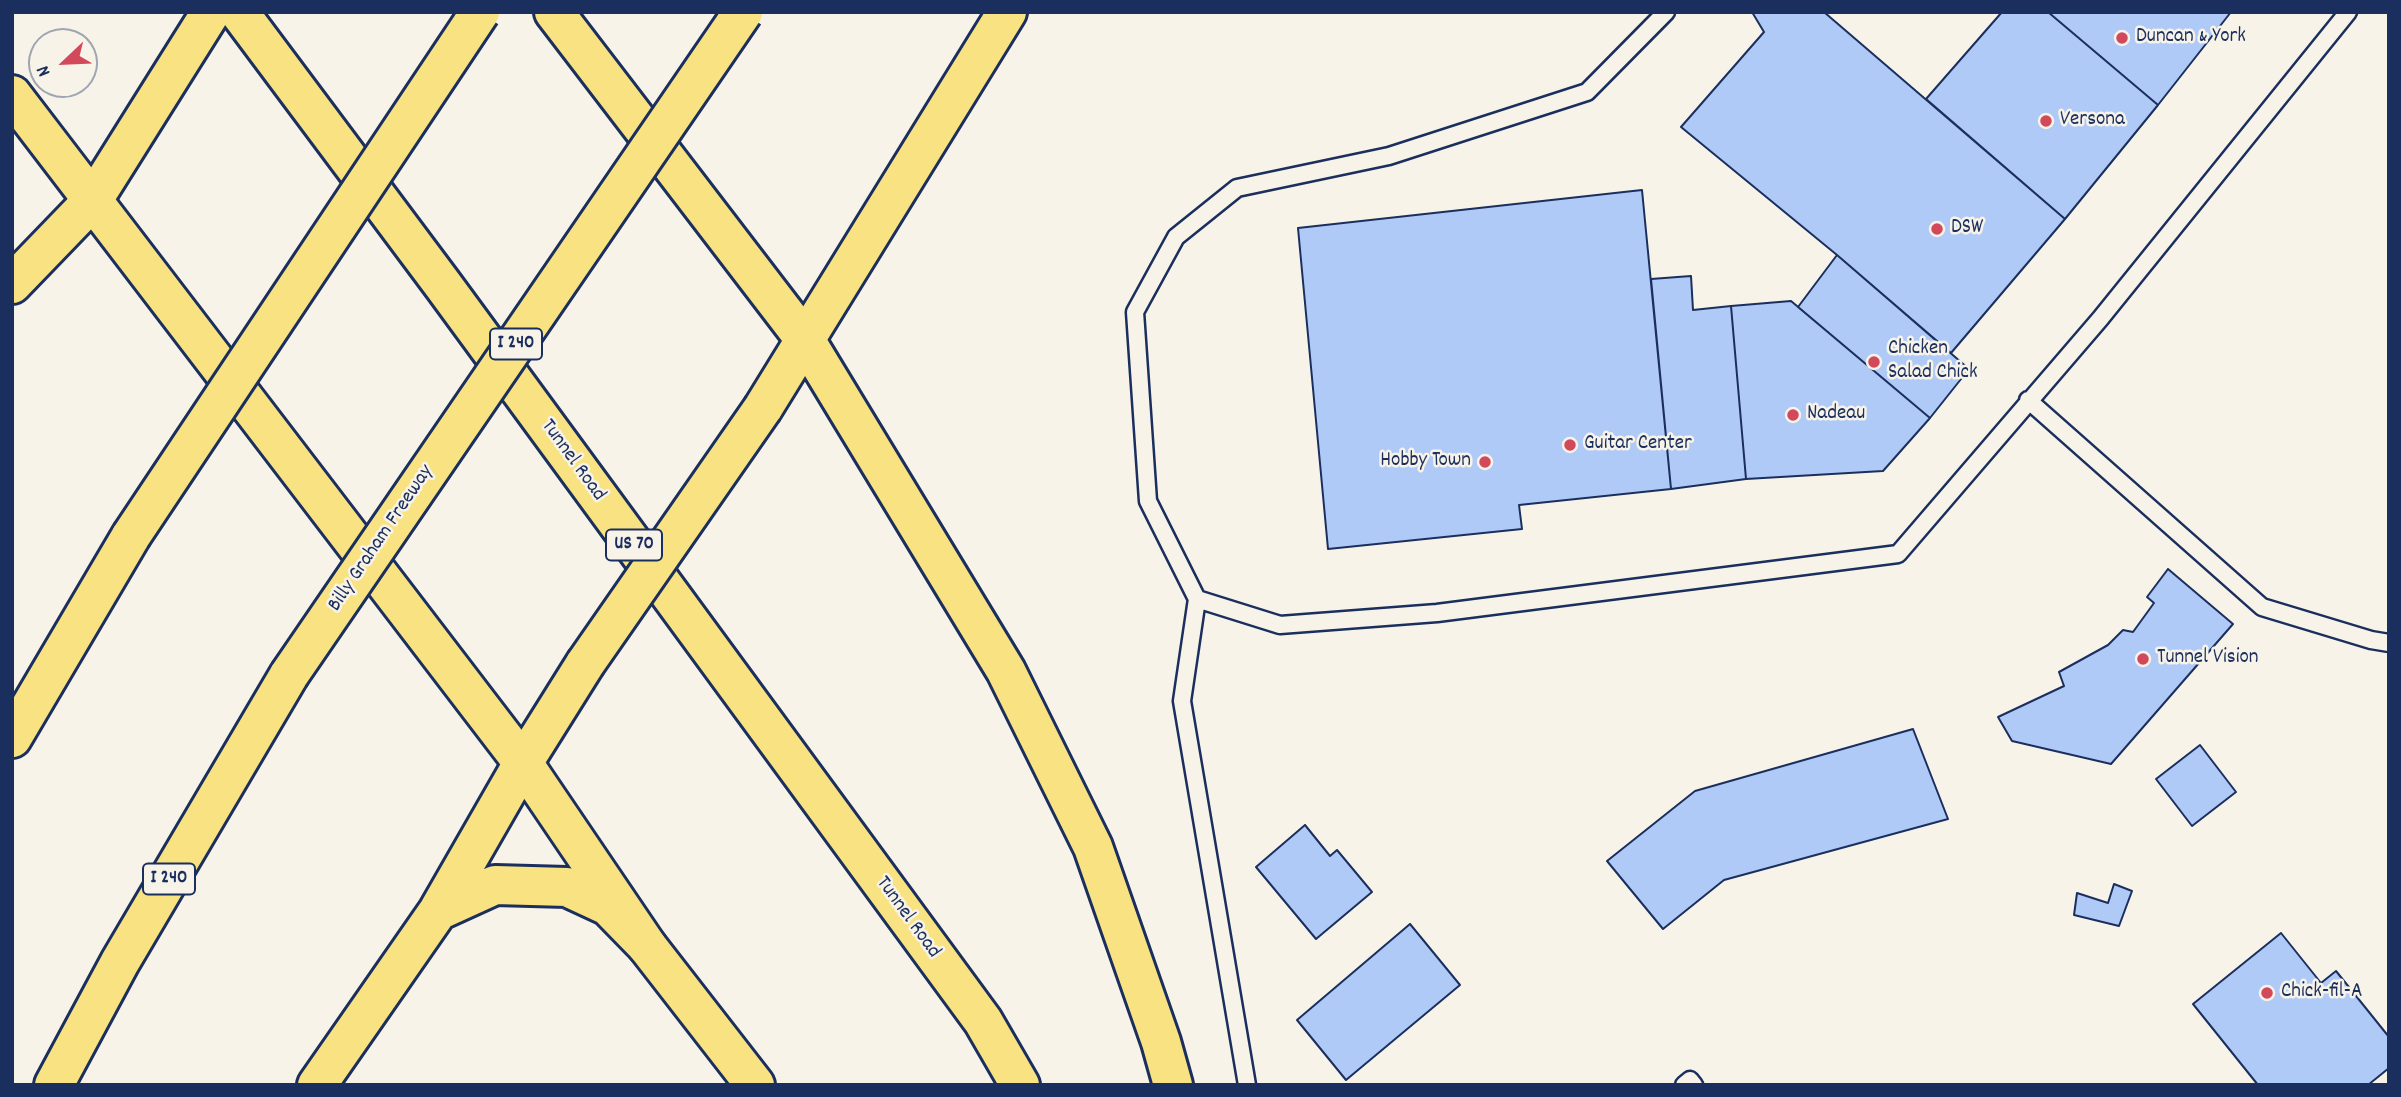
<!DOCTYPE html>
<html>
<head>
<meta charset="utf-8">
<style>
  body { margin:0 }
  #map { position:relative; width:2401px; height:1097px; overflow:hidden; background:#f7f3e8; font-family:Dekko,sans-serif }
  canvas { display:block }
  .frame { position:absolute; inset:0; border:14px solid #1b2f5e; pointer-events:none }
  .north { position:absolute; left:28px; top:28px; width:70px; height:70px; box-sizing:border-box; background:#f7f3e8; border:2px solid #9fa5b1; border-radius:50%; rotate:247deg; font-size:19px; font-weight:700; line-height:28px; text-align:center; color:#1b2f5e }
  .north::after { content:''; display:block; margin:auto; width:24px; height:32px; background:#d1495b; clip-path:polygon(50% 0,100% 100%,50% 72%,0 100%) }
</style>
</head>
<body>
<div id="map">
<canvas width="2401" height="1097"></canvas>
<div class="frame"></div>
<div class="north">N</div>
</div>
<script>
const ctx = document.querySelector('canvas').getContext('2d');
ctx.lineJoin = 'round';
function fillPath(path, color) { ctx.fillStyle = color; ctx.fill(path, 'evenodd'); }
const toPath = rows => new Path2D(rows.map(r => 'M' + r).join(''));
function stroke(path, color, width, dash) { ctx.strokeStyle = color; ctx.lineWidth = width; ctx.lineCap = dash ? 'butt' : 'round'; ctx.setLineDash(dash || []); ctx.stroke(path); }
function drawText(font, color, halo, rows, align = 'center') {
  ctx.font = font + ' Dekko,sans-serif'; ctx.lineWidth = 5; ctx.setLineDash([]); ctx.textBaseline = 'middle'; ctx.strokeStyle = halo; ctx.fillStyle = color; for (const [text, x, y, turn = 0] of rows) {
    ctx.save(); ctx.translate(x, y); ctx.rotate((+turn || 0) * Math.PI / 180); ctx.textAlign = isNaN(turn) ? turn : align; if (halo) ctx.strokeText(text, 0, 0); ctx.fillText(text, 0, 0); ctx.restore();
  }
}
const building = toPath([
  [1752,12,1824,12,2065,219,1951,353,1837,255,1681,127,1764,32,1752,12],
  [2002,12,2048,12,2158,105,2065,219,1926,99,2002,12],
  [2048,12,2231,12,2158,105,2048,12],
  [1642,190,1671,489,1519,505,1522,529,1328,549,1298,228,1642,190],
  [1837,255,1969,369,1930,418,1798,307,1837,255],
  [1691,276,1693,310,1731,306,1746,479,1671,489,1651,279,1691,276],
  [1791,301,1930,418,1883,471,1746,479,1731,306,1791,301],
  [2168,569,2233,624,2111,764,2012,741,1998,717,2064,686,2059,672,2108,645,2123,630,2133,632,2154,603,2147,597,2168,569],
  [1913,729,1948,819,1724,880,1663,929,1607,861,1695,791,1913,729],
  [2200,745,2236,792,2192,826,2156,779,2200,745],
  [1305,825,1330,856,1337,850,1372,892,1316,939,1256,867,1305,825],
  [2114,884,2132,891,2119,926,2074,915,2077,893,2108,903,2114,884],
  [1410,924,1460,985,1346,1080,1297,1020,1410,924],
  [2281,933,2321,983,2336,971,2389,1037,2389,1068,2368,1085,2258,1085,2193,1004,2281,933]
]);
fillPath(building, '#afcaf7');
stroke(building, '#1b2f5e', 2);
const lane = toPath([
  [2028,400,2262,607,2371,640,2389,643],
  [1197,599,1148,501,1135,312,1176,237,1237,188,1389,156,1587,92,1666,12],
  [1247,1085,1182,701,1197,599,1280,625,1437,613,1898,554,2100,319,2348,12],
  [1684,1085,1690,1080,1694,1085]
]);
const primary = toPath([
  [239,12,443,285,983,1021,1020,1085],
  [554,12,806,341,1006,671,1093,847,1161,1042,1173,1085],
  [12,95,523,763,647,946,755,1085]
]);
const highway = toPath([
  [12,284,93,200,211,12],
  [763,408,1007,12],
  [12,738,131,536],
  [438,911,495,885,567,887,608,906,647,946],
  [54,1085,120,962,289,675],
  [317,1085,438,911,523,763,585,664]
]);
stroke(lane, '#1b2f5e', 21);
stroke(primary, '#1b2f5e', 44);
stroke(highway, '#1b2f5e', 44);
stroke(lane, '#f7f3e8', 16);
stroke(primary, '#f8e281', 38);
stroke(highway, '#f8e281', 38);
const highwayBridge = toPath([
  [131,536,480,12],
  [585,664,763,408],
  [289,675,743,12]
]);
stroke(highwayBridge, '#1b2f5e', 44, []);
stroke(highwayBridge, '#f8e281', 38);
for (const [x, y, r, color] of [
  [2122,38,7,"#d1495b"],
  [2046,121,7,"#d1495b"],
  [1937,229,7,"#d1495b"],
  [1874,362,7,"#d1495b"],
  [1793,415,7,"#d1495b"],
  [1570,445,7,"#d1495b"],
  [1485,462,7,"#d1495b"],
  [2143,659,7,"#d1495b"],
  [2267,993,7,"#d1495b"]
]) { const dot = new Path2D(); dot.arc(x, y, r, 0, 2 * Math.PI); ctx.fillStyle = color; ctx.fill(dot); stroke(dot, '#f7f3e8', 2.5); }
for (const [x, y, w] of [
  [516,344,52],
  [634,545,56],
  [169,879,52]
]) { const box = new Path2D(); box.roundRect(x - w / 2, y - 15.5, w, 31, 5); ctx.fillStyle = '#f7f3e8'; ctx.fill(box); stroke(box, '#1b2f5e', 2); }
drawText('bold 19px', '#1b2f5e', null, [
  ["I 240",516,344],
  ["US 70",634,545],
  ["I 240",169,879]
]);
drawText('21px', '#1b2f5e', '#f7f3e8', [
  ["Duncan & York",2136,38],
  ["Versona",2060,121],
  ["DSW",1951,229],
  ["Chicken",1888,350],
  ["Salad Chick",1888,374],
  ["Nadeau",1807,415],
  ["Guitar Center",1584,445],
  ["Hobby Town",1471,462,"right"],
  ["Tunnel Vision",2157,659],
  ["Chick-fil-A",2281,993]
], 'left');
drawText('21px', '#1b2f5e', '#f7f3e8', [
  ["Tunnel Road",572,461,54],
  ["Billy Graham Freeway",382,539,-56],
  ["Tunnel Road",907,918,54]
]);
</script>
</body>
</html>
